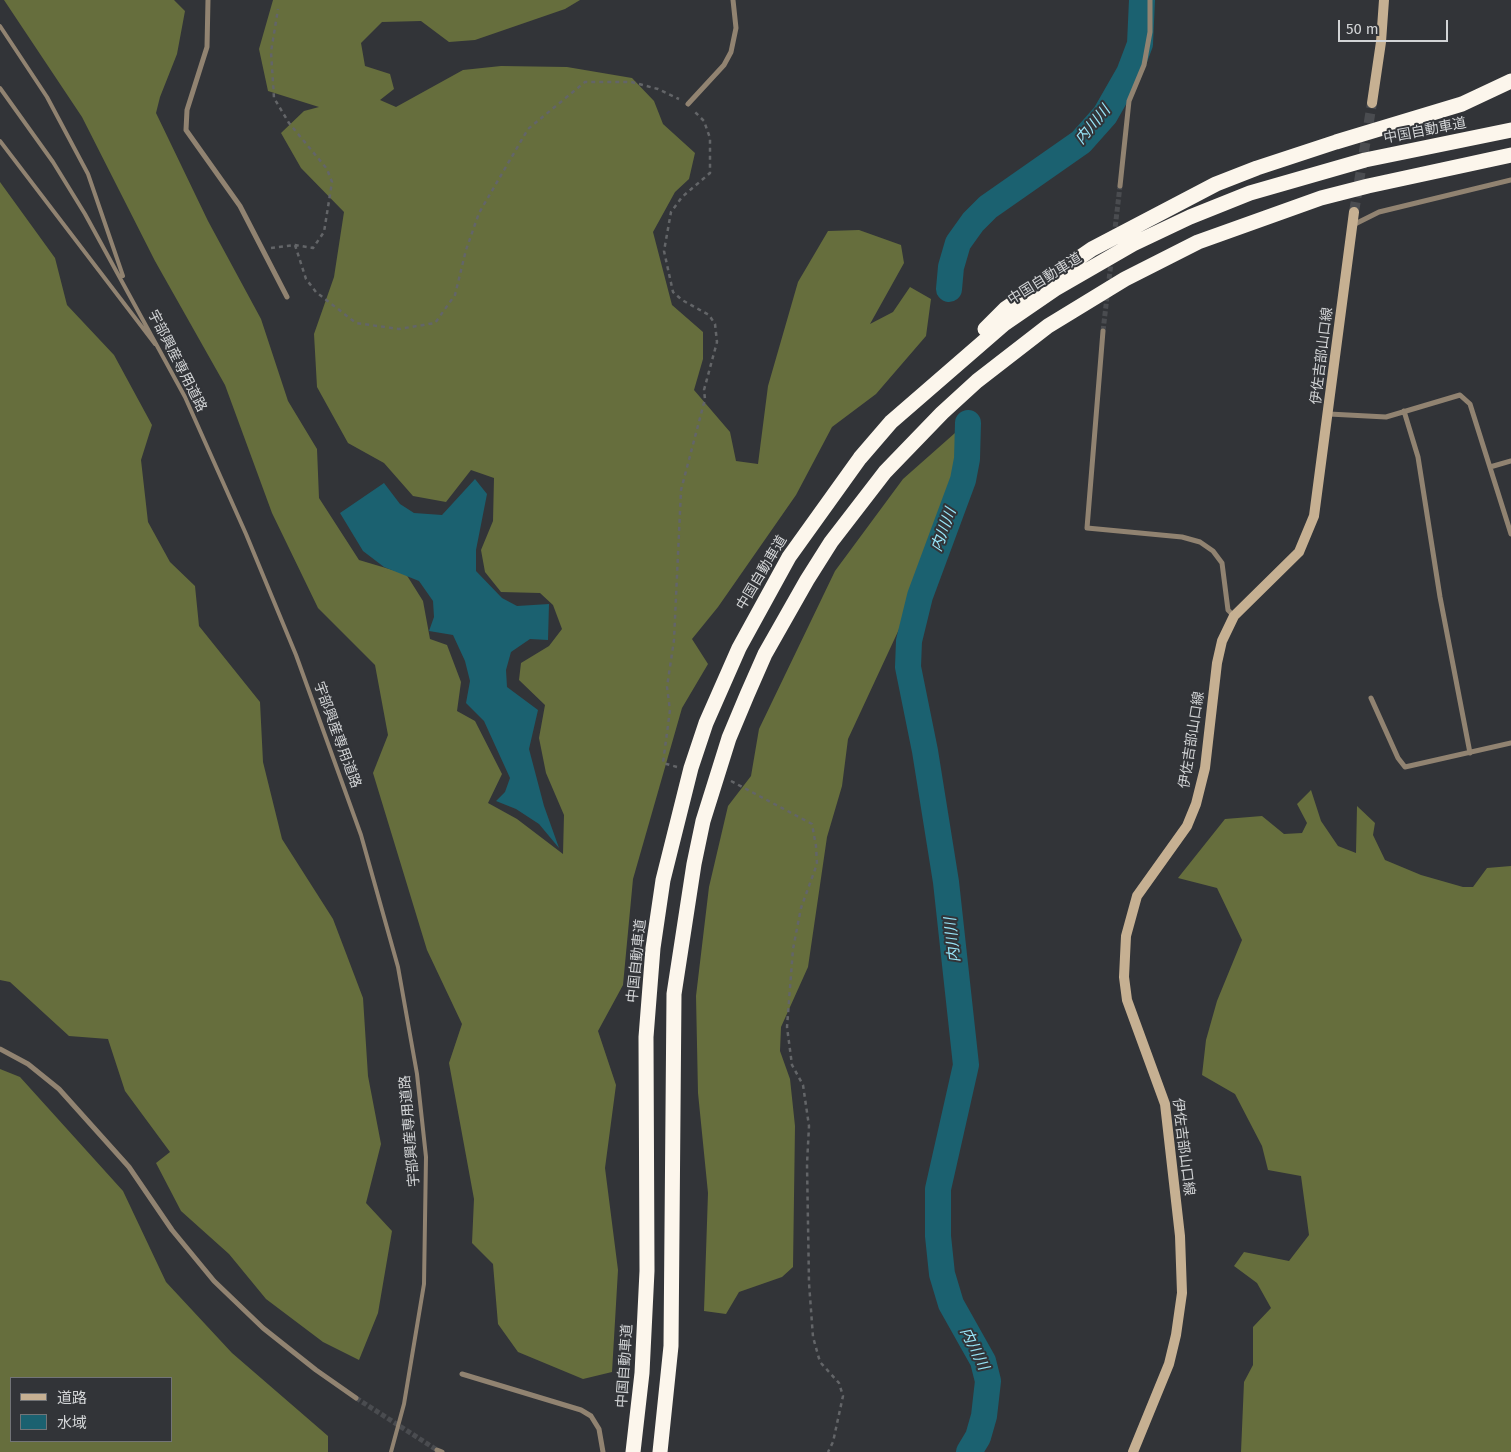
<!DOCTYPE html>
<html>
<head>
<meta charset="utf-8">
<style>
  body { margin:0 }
  #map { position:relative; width:1511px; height:1452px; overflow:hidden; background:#323438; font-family:"Fira Sans","Noto Sans JP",sans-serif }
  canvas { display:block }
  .legend { position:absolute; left:10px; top:1377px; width:162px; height:65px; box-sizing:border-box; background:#323438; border:1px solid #727477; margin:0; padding:6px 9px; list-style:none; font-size:15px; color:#d2d4d6 }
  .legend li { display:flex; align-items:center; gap:10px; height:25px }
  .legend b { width:25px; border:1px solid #727477 }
  .scale { position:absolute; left:1338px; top:20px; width:110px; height:22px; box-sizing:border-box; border:2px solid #d2d4d6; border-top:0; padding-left:6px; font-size:15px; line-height:18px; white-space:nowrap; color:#d2d4d6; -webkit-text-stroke:4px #323438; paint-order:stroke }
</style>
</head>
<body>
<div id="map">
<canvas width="1511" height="1452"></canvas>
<ul class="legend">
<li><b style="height:6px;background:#c6b092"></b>道路</li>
<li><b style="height:14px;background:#1b6170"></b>水域</li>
</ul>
<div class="scale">50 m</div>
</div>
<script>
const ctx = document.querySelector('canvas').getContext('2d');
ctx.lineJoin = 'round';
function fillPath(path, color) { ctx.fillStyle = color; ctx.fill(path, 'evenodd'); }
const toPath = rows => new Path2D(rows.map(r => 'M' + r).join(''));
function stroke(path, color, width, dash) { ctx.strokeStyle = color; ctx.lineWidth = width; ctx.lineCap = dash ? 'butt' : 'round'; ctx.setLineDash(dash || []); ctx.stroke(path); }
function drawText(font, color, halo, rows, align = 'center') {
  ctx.font = font + ' "Fira Sans","Noto Sans JP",sans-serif'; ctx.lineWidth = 4; ctx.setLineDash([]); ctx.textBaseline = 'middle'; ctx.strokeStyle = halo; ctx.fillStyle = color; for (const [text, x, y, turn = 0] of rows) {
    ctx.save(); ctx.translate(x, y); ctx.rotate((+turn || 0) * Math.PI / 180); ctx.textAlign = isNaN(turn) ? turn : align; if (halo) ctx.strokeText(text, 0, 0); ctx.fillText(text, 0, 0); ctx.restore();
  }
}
fillPath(toPath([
  [4,0,174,0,185,11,177,54,160,97,156,113,208,221,261,319,288,401,317,449,319,498,359,560,406,574,423,601,430,639,447,645,461,682,457,711,475,721,502,774,488,803,517,819,563,854,564,815,546,773,539,738,545,705,519,680,521,663,549,646,562,629,553,605,540,593,501,592,485,572,481,550,493,521,494,478,471,470,446,502,413,496,384,463,348,443,317,387,314,334,334,277,344,212,301,168,281,133,304,111,319,107,268,91,259,49,273,0,580,0,565,9,475,40,449,42,421,21,382,22,361,43,365,66,390,74,394,89,380,100,396,107,463,70,501,66,567,67,632,78,654,101,663,124,695,153,689,179,675,192,653,232,672,305,703,332,703,359,694,390,730,432,736,461,758,464,768,386,798,282,828,231,859,230,901,245,904,263,870,324,893,312,910,287,931,299,926,336,876,394,832,427,796,495,718,607,692,639,708,664,682,708,633,879,623,985,598,1031,616,1085,605,1168,618,1270,612,1372,583,1379,518,1352,498,1324,493,1264,472,1243,474,1199,449,1063,462,1024,427,950,373,773,388,735,375,665,318,608,272,513,225,385,155,261,82,117],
  [0,182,55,258,67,305,114,355,152,425,141,460,148,522,170,562,195,586,199,626,260,702,263,762,282,839,333,919,363,998,368,1076,381,1144,366,1203,392,1231,378,1313,359,1360,323,1342,266,1299,229,1254,181,1211,156,1163,170,1152,125,1091,108,1039,69,1036,10,982,0,980],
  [955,433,961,454,947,497,901,625,848,739,842,786,827,837,808,967,781,1027,780,1051,790,1079,795,1126,793,1267,782,1277,739,1292,726,1314,704,1311,708,1193,698,1093,696,996,709,887,728,806,751,776,759,729,835,571,903,479],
  [1311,790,1321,821,1338,846,1356,853,1357,806,1375,823,1373,835,1385,860,1421,875,1463,887,1473,887,1487,868,1511,866,1511,1452,1241,1452,1244,1382,1253,1365,1253,1327,1271,1308,1257,1283,1234,1266,1244,1252,1289,1261,1309,1235,1301,1176,1268,1170,1262,1146,1235,1094,1202,1075,1206,1040,1217,1001,1242,940,1217,888,1178,878,1225,819,1262,816,1284,834,1302,833,1307,823,1297,804],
  [0,1069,20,1077,123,1191,166,1282,232,1353,328,1436,328,1452,0,1452],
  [11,1378,171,1378,171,1441,11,1441]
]), '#666e3d');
fillPath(toPath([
  [475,479,487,494,476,550,476,571,502,598,517,606,549,604,548,640,530,639,511,652,506,670,507,687,538,710,529,749,544,806,559,848,539,824,516,809,496,801,505,792,510,778,484,721,466,703,470,681,465,661,453,635,429,631,434,617,433,601,419,581,384,567,363,551,340,513,384,483,400,504,414,513,442,515]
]), '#1b6170');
stroke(toPath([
  [949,289,951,267,958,243,973,222,988,207,1081,142,1105,115,1129,73,1140,44,1142,0],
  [968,423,967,459,963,480,920,596,909,641,908,667,925,751,946,882,966,1065,938,1189,938,1236,942,1274,951,1304,983,1361,988,1381,984,1416,978,1437,969,1452]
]), '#1b6170', 26);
stroke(toPath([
  [1103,331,1120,186],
  [356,1398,437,1450]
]), '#4a4c50', 5, [5, 2.5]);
stroke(toPath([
  [1354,212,1372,103]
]), '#4a4c50', 10, [10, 5]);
stroke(toPath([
  [295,245,306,279,316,292,356,323,399,329,435,323,455,295,466,250,479,213,528,129,585,82,631,82,658,89,679,99],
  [271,248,295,245,313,248,324,232,332,182,327,169,289,123,274,98,271,52,278,9],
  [677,767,663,763,670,710,667,687,674,640,681,490,705,399,704,390,717,342,715,324,709,315,682,300,673,292,664,251,671,212,682,197,710,173,710,138,704,121,693,110],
  [731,781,812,824,816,846,817,864,801,908,793,949,787,1027,792,1065,803,1085,809,1126,807,1164,809,1283,813,1337,820,1362,839,1383,843,1396,833,1442,828,1452]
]), '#636568', 2.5, [4, 4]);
stroke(toPath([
  [0,26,47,97,88,174,123,276],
  [0,88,53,162,85,214,185,397,246,534,296,655,361,835,398,967,417,1074,426,1157,424,1284,404,1404,391,1452],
  [0,141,155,344]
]), '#918371', 4);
stroke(toPath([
  [208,0,207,47,187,110,186,130,240,206,287,297],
  [688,104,724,65,731,52,736,28,733,0],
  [1120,186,1129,101,1144,65,1150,32,1150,0],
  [1353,225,1379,212,1511,180],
  [1103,331,1087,528,1182,537,1200,542,1213,551,1222,563,1228,610,1234,616],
  [1404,411,1418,457,1440,597,1470,753],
  [1329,414,1386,417,1460,395,1470,404,1511,534],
  [1490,467,1511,461],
  [1371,698,1398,758,1405,767,1511,743],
  [0,1049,28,1064,59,1089,129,1167,172,1230,214,1281,263,1328,316,1370,356,1398],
  [462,1374,581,1410,591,1416,599,1429,603,1452],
  [437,1450,442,1452]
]), '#918371', 5);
stroke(toPath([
  [1372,103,1381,42,1384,0],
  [1133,1452,1169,1364,1176,1335,1182,1293,1180,1236,1165,1104,1127,1000,1124,977,1126,936,1137,896,1187,826,1196,804,1205,768,1217,663,1222,641,1234,616,1299,552,1314,516,1354,212]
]), '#c6b092', 10);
stroke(toPath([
  [985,329,1005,309,1092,249,1216,184,1257,168,1336,142,1462,104,1511,81],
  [633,1452,642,1373,647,1271,646,1037,653,948,663,880,691,768,706,723,739,648,789,557,860,458,891,422,1004,324,1055,289,1133,244,1190,217,1250,193,1365,160,1511,130],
  [660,1452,671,1346,674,994,694,864,703,821,729,738,747,695,765,654,807,580,831,542,885,472,942,413,977,381,1048,326,1125,279,1198,242,1321,198,1368,186,1511,155]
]), '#fcf6ec', 15);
drawText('14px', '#d2d4d6', '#323438', [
  ["中国自動車道",1425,131,-11],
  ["中国自動車道",1045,279,-32],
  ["伊佐吉部山口線",1322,356,-83],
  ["宇部興産専用道路",177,361,63],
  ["中国自動車道",762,573,-59],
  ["宇部興産専用道路",337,735,70],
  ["伊佐吉部山口線",1192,740,-81],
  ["中国自動車道",637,961,-84],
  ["宇部興産専用道路",410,1131,-95],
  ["伊佐吉部山口線",1183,1147,83],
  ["中国自動車道",625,1366,-86]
]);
drawText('italic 15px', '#98e6f9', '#323438', [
  ["内川川",1093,125,-50],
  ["内川川",944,530,-70],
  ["内川川",953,940,-96],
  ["内川川",974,1349,64]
]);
</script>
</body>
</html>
